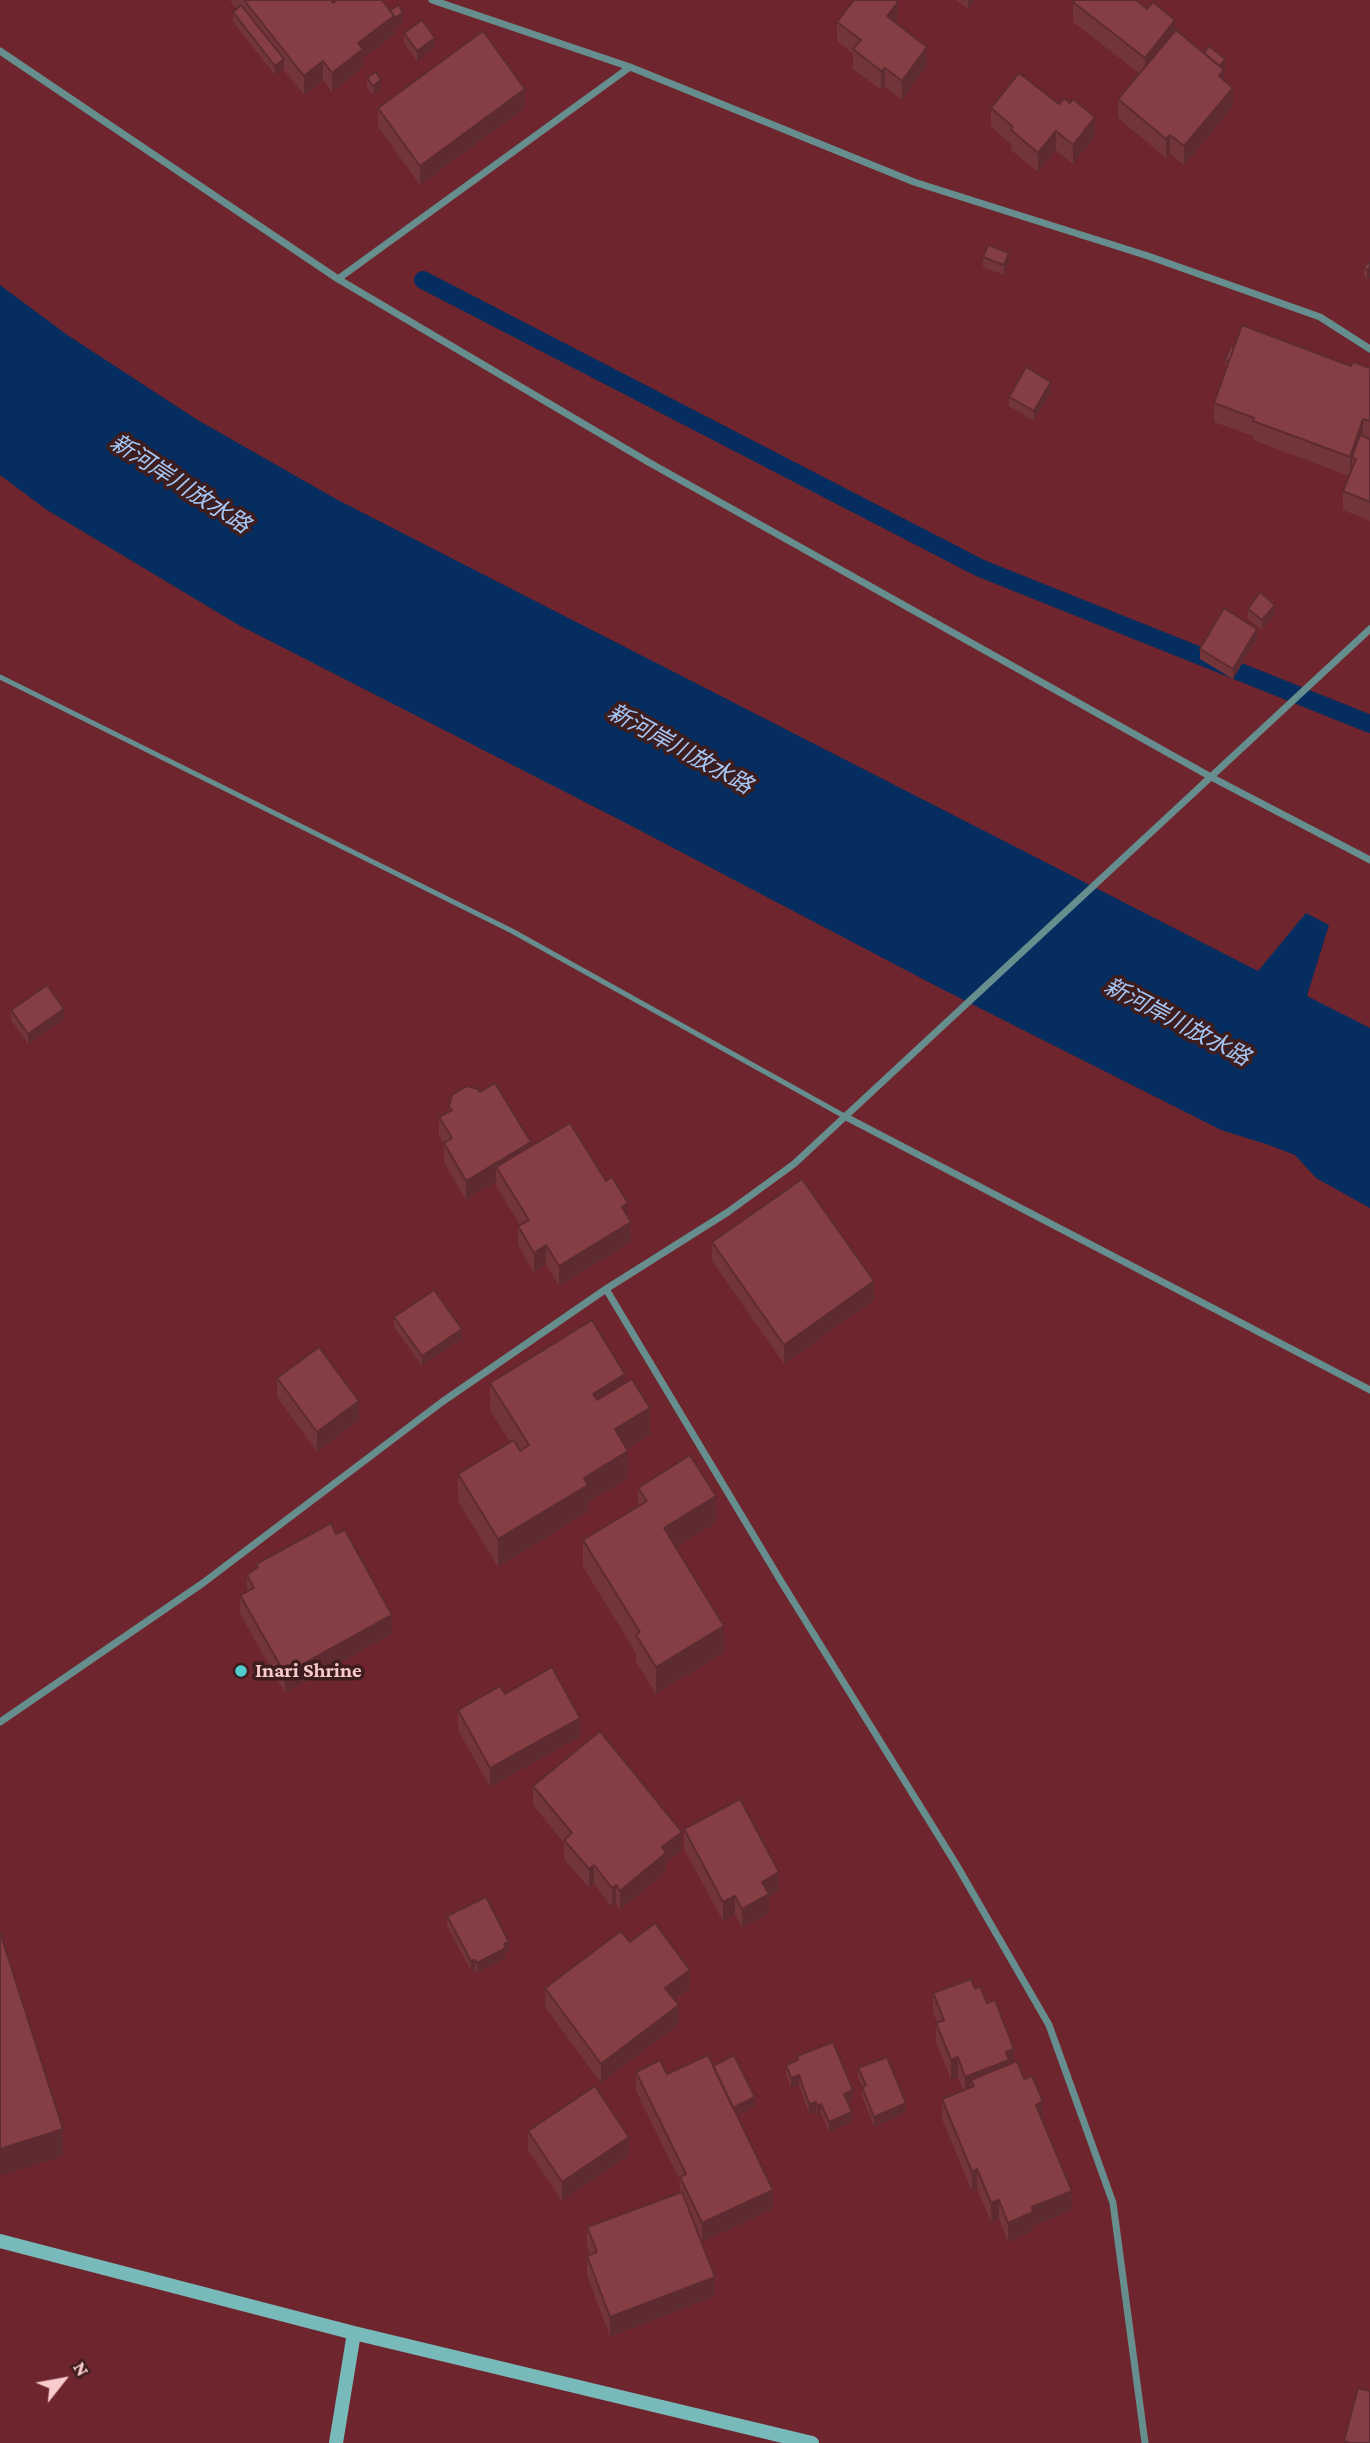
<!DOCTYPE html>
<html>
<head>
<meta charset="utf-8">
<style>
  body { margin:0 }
  #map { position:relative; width:1370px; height:2443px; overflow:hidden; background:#6e252e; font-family:"Crimson Pro",serif }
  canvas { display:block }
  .north { position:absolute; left:28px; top:2345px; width:70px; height:70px; -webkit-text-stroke:5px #3e1d1f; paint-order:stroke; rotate:59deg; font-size:19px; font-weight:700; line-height:28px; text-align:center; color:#f9cbcc }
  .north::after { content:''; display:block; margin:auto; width:24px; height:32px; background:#f9cbcc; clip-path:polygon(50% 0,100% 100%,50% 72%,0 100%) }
</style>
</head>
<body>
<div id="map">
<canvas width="1370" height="2443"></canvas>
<div class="north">N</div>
</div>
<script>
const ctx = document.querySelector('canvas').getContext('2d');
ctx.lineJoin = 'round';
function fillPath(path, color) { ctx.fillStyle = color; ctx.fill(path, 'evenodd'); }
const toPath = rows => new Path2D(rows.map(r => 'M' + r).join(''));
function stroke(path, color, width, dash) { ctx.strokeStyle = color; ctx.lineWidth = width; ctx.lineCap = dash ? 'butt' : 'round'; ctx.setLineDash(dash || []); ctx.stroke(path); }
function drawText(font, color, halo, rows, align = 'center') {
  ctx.font = font + ' "Crimson Pro","Noto Sans JP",serif'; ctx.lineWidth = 7; ctx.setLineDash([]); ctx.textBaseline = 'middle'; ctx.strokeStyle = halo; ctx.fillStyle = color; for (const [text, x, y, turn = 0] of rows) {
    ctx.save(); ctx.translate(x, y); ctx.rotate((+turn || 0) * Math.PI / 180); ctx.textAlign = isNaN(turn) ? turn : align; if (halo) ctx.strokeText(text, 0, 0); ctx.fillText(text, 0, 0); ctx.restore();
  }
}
fillPath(toPath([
  [0,285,66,334,196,419,336,499,1258,971,1306,913,1329,925,1307,996,1370,1028,1370,1208,1316,1178,1295,1155,1266,1144,1221,1130,940,988,622,821,237,624,47,510,0,475]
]), '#062d5f');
stroke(toPath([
  [423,280,980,568,1370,724]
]), '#062d5f', 18);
stroke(toPath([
  [0,677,512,931,846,1117]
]), '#668e8e', 5);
stroke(toPath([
  [432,0,630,67,914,182,1148,256,1320,317,1370,349],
  [0,51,338,279,650,463,1211,777,1370,860],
  [338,279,630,67],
  [846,1117,1370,1390],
  [606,1289,782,1583,956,1864,1049,2025,1113,2203,1145,2443],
  [0,1722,203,1583,442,1402,606,1289,728,1212,794,1164,1370,629]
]), '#668e8e', 7);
stroke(toPath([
  [0,2241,354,2333,812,2443],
  [336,2443,354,2333]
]), '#78b9b9', 14);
fillPath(toPath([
  [230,0,331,0,333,3,390,10,403,23,394,28,394,27,394,35,363,58,363,68,332,92,323,80,304,95,283,69,275,75,233,22,233,12,236,9],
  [956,0,975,0,968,9],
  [1073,2,1175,31,1225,69,1224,70,1224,81,1233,107,1184,165,1170,154,1166,158,1118,118,1118,99,1139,73,1073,22],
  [898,21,896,23,927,66,902,100,885,87,881,90,853,69,853,54,837,41,837,22],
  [404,33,435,48,417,61,404,43],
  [367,78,381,90,373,95,367,88],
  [378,108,525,108,420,185,378,127],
  [991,108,1095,136,1073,164,1056,150,1038,172,1011,150,1011,144,991,127],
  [983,257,1009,262,1004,275,983,267],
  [1370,262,1367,280,1364,276,1364,266],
  [1225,360,1351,366,1370,368,1370,521,1343,510,1343,491,1349,476,1253,440,1253,436,1214,422,1214,403,1226,370],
  [1051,392,1034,421,1009,406,1009,397],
  [1248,609,1275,614,1262,630,1248,619],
  [1257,638,1233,679,1200,659,1200,649],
  [11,1010,64,1019,28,1044,11,1020],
  [480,1092,531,1146,628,1218,631,1242,559,1286,546,1264,534,1273,518,1245,518,1226,520,1225,496,1186,496,1182,466,1200,444,1162,444,1144,439,1136,439,1117,449,1111,449,1106],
  [712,1242,874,1300,784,1364,712,1261],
  [394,1317,462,1339,422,1366,394,1327],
  [277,1378,359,1420,317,1452,277,1397],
  [490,1383,625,1383,650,1435,627,1449,628,1478,588,1503,588,1512,498,1567,458,1501,458,1474,510,1442,490,1410],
  [638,1488,716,1523,676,1547,724,1653,656,1694,636,1662,636,1653,583,1567,583,1540,638,1506],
  [336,1534,392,1634,285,1693,240,1614,240,1595,247,1592,247,1575,256,1569,256,1564],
  [505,1694,580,1737,490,1787,458,1730,458,1710],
  [533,1786,682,1851,666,1862,666,1872,620,1910,616,1904,612,1907,594,1884,589,1888,564,1859,564,1843,533,1805],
  [684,1829,779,1891,769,1897,769,1913,742,1928,735,1915,723,1921,684,1849],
  [447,1916,509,1952,506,1953,506,1958,477,1973,475,1970,471,1971,447,1926],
  [630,1942,690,1989,675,2000,679,2024,601,2083,545,2007,545,1988],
  [975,1989,1014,2063,1043,2120,1072,2210,1033,2226,1033,2231,1008,2242,999,2219,991,2222,977,2189,972,2191,942,2119,942,2099,963,2090,958,2077,951,2079,936,2042,936,2023,937,2023,933,2012,933,1993],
  [797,2056,853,2100,848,2102,852,2122,829,2132,821,2114,817,2115,816,2112,809,2114,799,2085,791,2088,786,2074,786,2065,797,2060],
  [713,2066,755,2107,737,2116,773,2209,702,2242,715,2296,610,2337,587,2275,587,2256,590,2255,587,2246,587,2227,680,2192,680,2181,636,2091,636,2072,667,2074],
  [858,2068,906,2113,874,2127,862,2096,862,2086,858,2078],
  [528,2131,629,2156,562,2201,528,2150]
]), '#72353a');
fillPath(toPath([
  [968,0,975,0,968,9],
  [898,2,898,21,887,35,887,16],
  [403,13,403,23,394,28,394,18],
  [394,16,394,35,363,58,363,68,332,92,332,73,358,43],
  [1175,20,1175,39,1145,77,1145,58],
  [435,38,435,48,417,61,417,51],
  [927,47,927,66,902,100,902,81],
  [284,59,284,69,275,75,275,66],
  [1225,59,1225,69,1224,70,1224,89,1217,69],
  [323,61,323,80,304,95,304,76],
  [885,68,885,87,881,90,881,71],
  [381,80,381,90,373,95,373,86],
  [1233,88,1233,107,1184,165,1184,146],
  [525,89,525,108,420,185,420,166],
  [1095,117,1095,136,1073,164,1073,145],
  [1056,131,1056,150,1038,172,1038,153],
  [1170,135,1170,154,1166,158,1166,139],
  [1009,253,1009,262,1004,275,1004,265],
  [1370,268,1370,278,1367,280,1367,270],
  [1051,382,1051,392,1034,421,1034,411],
  [1363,419,1363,438,1352,457,1352,469,1350,476,1350,457],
  [1275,605,1275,614,1262,630,1262,620],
  [1257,629,1257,638,1233,679,1233,669],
  [64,1009,64,1019,28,1044,28,1034],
  [531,1142,531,1161,496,1167,496,1182,466,1200,466,1181],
  [628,1203,628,1222,622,1207],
  [631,1222,631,1242,559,1286,559,1266],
  [546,1245,546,1264,534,1273,534,1253],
  [874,1281,874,1300,784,1364,784,1345],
  [462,1329,462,1339,422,1366,422,1356],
  [625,1374,625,1401,593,1421,593,1394],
  [359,1401,359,1420,317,1452,317,1432],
  [650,1408,650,1435,615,1456,615,1429],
  [628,1451,628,1478,588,1503,588,1512,498,1567,498,1539,584,1478],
  [716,1496,716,1523,664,1555,664,1528],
  [392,1615,392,1634,285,1693,285,1674],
  [724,1626,724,1653,656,1694,656,1667],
  [580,1718,580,1737,490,1787,490,1768],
  [682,1832,682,1851,666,1862,666,1872,620,1910,620,1891,662,1847],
  [594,1865,594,1884,589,1888,589,1869],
  [779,1872,779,1891,769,1897,769,1913,742,1928,742,1909,762,1882],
  [616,1885,616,1904,612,1907,612,1888],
  [735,1896,735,1915,723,1921,723,1902],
  [509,1942,509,1952,506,1953,506,1958,477,1973,477,1963,504,1944],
  [475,1960,475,1970,471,1971,471,1961],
  [690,1970,690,1989,665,2007,665,1988],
  [679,2005,679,2024,601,2083,601,2064],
  [1014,2049,1014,2068,974,2086,971,2080,971,2094,965,2097,965,2077,1006,2052],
  [958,2057,958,2077,951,2079,951,2060],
  [799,2075,799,2085,791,2088,791,2078],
  [853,2090,853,2100,844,2103,844,2094],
  [755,2097,755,2107,731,2119,731,2109],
  [1043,2101,1043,2120,1036,2124,1036,2105],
  [816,2102,816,2112,809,2114,809,2104],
  [906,2103,906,2113,874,2127,874,2117],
  [821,2104,821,2114,817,2115,817,2106],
  [852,2112,852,2122,829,2132,829,2122],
  [63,2129,63,2156,0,2176,0,2149],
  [629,2137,629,2156,562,2201,562,2182],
  [977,2169,977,2189,972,2191,972,2172],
  [773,2190,773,2209,702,2242,702,2223],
  [1072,2191,1072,2210,1033,2226,1033,2231,1008,2242,1008,2223,1032,2207],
  [999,2200,999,2219,991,2222,991,2203],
  [715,2277,715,2296,610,2337,610,2317]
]), '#5d2b30');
const building = toPath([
  [244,0,331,0,333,3,337,0,382,0,394,16,358,43,363,49,332,73,323,61,304,76,244,0],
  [854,0,896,0,898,2,887,16,927,47,902,81,885,68,881,71,853,49,861,40,837,22,854,0],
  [1075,0,1136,0,1147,9,1153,2,1175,20,1145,58,1073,2,1075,0],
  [241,5,284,59,275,66,233,12,241,5],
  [399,5,403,13,394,18,393,16,394,16,390,10,399,5],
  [422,20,435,38,417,51,404,33,422,20],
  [1176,30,1224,70,1219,76,1233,88,1184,146,1170,135,1166,139,1118,99,1176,30],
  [483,31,525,89,420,166,378,108,483,31],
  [1209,46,1225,59,1220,66,1204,53,1209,46],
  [376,72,381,80,373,86,367,78,376,72],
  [1019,73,1059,104,1064,98,1070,103,1073,99,1095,117,1073,145,1056,131,1038,153,1011,130,1013,127,991,108,1019,73],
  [988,245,1009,253,1004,265,983,257,988,245],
  [1370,262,1370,268,1367,270,1364,266,1370,262],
  [1242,325,1351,366,1353,362,1370,368,1370,421,1363,419,1350,457,1253,421,1254,418,1214,403,1242,325],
  [1231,346,1234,347,1229,361,1225,360,1231,346],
  [1026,367,1051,382,1034,411,1009,397,1026,367],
  [1360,435,1370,439,1370,502,1343,491,1356,459,1352,457,1360,435],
  [1260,592,1275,605,1262,620,1248,609,1260,592],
  [1224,608,1257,629,1233,669,1200,649,1224,608],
  [47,985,64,1009,28,1034,11,1010,47,985],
  [495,1083,531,1142,466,1181,444,1143,452,1138,439,1117,452,1110,449,1106,452,1095,467,1086,478,1089,480,1092,495,1083],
  [570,1123,606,1181,612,1177,628,1203,622,1207,631,1222,559,1266,546,1245,534,1253,518,1226,529,1220,496,1167,570,1123],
  [802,1179,874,1281,784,1345,712,1242,802,1179],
  [434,1290,462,1329,422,1356,394,1317,434,1290],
  [592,1320,625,1374,593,1394,597,1400,632,1379,650,1408,615,1429,628,1451,584,1478,588,1485,498,1539,458,1474,514,1440,520,1451,529,1445,490,1383,592,1320],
  [319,1347,359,1401,317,1432,277,1378,319,1347],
  [690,1455,716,1496,664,1528,724,1626,656,1667,636,1635,640,1632,583,1540,647,1501,638,1488,690,1455],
  [331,1523,336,1534,345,1530,392,1615,285,1674,240,1595,254,1588,247,1575,258,1567,256,1564,331,1523],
  [552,1667,580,1718,490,1768,458,1710,500,1686,505,1694,552,1667],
  [600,1731,682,1832,662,1847,666,1853,620,1891,616,1885,612,1888,594,1865,589,1869,564,1840,572,1833,533,1786,600,1731],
  [740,1799,779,1872,762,1882,769,1894,742,1909,735,1896,723,1902,684,1829,740,1799],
  [486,1897,509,1942,504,1944,506,1948,477,1963,475,1960,471,1961,447,1916,486,1897],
  [655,1923,690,1970,665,1988,679,2005,601,2064,545,1988,621,1931,630,1942,655,1923],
  [0,1932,63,2129,0,2149,0,1932],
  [971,1979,975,1989,980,1986,987,2003,995,2000,1014,2049,1006,2052,1009,2060,965,2077,958,2057,951,2060,936,2023,944,2020,933,1993,971,1979],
  [833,2042,853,2090,844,2094,852,2112,829,2122,821,2104,817,2106,816,2102,809,2104,799,2075,791,2078,786,2065,798,2060,797,2056,833,2042],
  [708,2055,773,2190,702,2223,680,2177,686,2174,636,2072,660,2060,667,2074,708,2055],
  [734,2055,755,2097,733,2108,713,2066,734,2055],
  [887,2057,906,2103,874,2117,862,2087,866,2085,858,2068,887,2057],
  [1017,2061,1024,2079,1032,2076,1043,2101,1036,2105,1072,2191,1032,2207,1033,2212,1008,2223,999,2200,991,2203,977,2169,972,2172,942,2099,974,2086,971,2080,1017,2061],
  [595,2086,629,2137,562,2182,528,2131,595,2086],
  [682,2192,715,2277,610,2317,587,2256,597,2252,587,2227,682,2192],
  [1358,2388,1370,2391,1370,2443,1350,2443,1344,2441,1358,2388]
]);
fillPath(building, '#853e44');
stroke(building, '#5d2b30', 2);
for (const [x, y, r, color] of [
  [241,1671,7,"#52cdcf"]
]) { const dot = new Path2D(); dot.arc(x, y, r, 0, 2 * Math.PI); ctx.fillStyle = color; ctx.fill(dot); stroke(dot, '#3e1d1f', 2.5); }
drawText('bold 21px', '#f9cbcc', '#3e1d1f', [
  ["Inari Shrine",255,1671]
], 'left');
drawText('italic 23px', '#a5c8f7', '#3e1d1f', [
  ["新河岸川放水路",180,484,33],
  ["新河岸川放水路",680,749,29],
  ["新河岸川放水路",1177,1022,28]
]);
</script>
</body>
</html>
